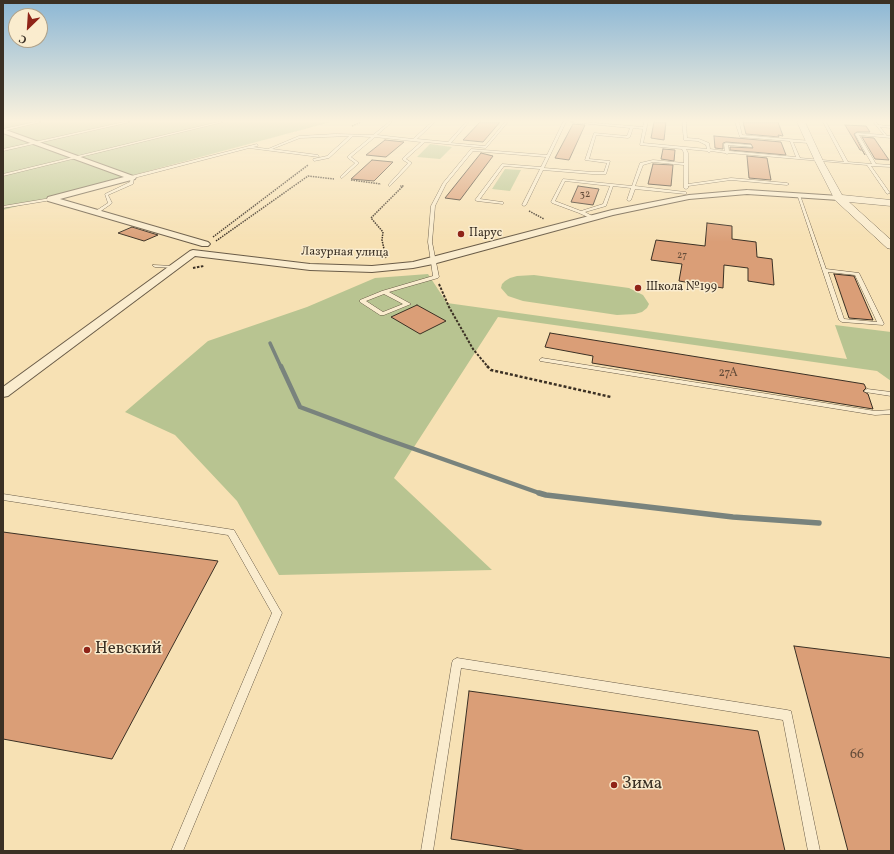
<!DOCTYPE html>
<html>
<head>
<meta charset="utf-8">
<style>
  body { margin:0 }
  #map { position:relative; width:894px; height:854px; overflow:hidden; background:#f7e1b4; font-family:Vollkorn,serif }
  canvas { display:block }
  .frame { position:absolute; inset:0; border:4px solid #3b3024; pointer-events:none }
  .north { position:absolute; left:8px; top:8px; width:40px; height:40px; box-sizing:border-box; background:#faecce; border:1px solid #aea18a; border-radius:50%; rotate:205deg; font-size:11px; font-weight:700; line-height:16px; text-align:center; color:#3b3024 }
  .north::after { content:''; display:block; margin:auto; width:14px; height:18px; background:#8f2418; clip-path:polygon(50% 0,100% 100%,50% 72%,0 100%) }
</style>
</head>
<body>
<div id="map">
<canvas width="894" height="854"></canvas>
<div class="frame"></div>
<div class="north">С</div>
</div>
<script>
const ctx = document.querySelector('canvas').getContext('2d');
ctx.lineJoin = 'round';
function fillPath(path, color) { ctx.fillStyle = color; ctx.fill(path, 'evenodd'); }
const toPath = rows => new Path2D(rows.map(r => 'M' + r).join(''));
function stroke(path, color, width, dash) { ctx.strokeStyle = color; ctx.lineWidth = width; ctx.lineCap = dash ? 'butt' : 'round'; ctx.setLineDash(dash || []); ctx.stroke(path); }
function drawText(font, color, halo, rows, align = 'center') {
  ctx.font = font + ' Vollkorn,serif'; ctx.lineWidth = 3; ctx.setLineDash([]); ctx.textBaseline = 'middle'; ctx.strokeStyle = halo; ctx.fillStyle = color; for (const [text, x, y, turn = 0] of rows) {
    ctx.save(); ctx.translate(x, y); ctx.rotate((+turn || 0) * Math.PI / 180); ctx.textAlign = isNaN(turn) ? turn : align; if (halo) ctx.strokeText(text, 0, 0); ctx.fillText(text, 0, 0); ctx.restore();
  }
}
fillPath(toPath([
  [3,122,331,122,3,210],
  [430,144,452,147,440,159,417,157],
  [505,169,521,170,510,191,492,189],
  [428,274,447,303,847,359,835,325,891,332,891,381,877,371,498,317,394,478,492,570,279,575,237,501,175,435,125,412,208,341,307,307,375,278],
  [534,275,629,288,643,295,649,304,647,308,642,312,635,314,617,315,523,301,508,296,501,288,502,284,505,281,510,278,517,276]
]), '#b8c491');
stroke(toPath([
  [270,343,281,367]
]), '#79837d', 3.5);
stroke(toPath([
  [281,366,300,407,383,438,542,494]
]), '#79837d', 4.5);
stroke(toPath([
  [539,493,546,495,733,517,819,523]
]), '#79837d', 5.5);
const building = toPath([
  [480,122,500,122,483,142,463,140,480,122],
  [654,122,666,122,664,140,651,138,654,122],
  [743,122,778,122,783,136,778,135,779,137,746,134,743,122],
  [573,124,585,125,569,160,555,158,573,124],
  [845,125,866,126,870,132,857,132,854,134,865,155,862,150,860,150,845,125],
  [714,136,781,142,786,155,730,150,730,147,753,148,751,144,726,142,723,143,723,149,715,148,714,136],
  [862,137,874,138,889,160,875,159,862,137],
  [385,140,404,142,386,157,366,155,385,140],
  [663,149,675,150,674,161,661,159,663,149],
  [481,153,493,156,460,200,445,198,481,153],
  [747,156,767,158,771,180,749,178,747,156],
  [372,160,393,162,374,181,351,179,372,160],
  [653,164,673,165,671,186,648,184,653,164],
  [578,186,599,189,593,205,571,202,578,186],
  [707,223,732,226,732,239,756,242,757,257,772,259,774,285,748,281,748,268,724,265,723,288,679,281,682,264,651,260,656,240,705,246,707,223],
  [132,227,158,235,144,241,118,233,132,227],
  [834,274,854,276,873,320,849,318,834,274],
  [417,305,446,321,420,334,391,317,417,305],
  [550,333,864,384,866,388,863,391,868,394,873,409,592,363,593,356,545,347,550,333],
  [3,532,218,561,112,759,3,739,3,532],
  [794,646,891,658,891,851,848,851,794,646],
  [469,691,758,731,785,851,527,851,451,839,469,691]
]);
fillPath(building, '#da9e77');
stroke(building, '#3b3024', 1);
const service = toPath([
  [35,122,41,122,3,131,3,129,35,122],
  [124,122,130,122,3,151,3,149,124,122],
  [218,122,223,122,3,176,3,174,218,122],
  [389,122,392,122,377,135,413,139,432,122,435,122,417,139,448,142,466,122,469,122,451,143,485,146,505,122,508,122,486,148,425,142,406,159,412,163,390,186,389,186,389,184,408,163,403,160,403,158,421,142,375,137,351,157,359,163,342,178,341,178,341,176,355,163,348,158,348,156,371,137,353,136,329,158,314,161,313,159,327,156,349,136,300,138,272,149,318,155,319,157,249,148,134,178,133,184,108,195,112,203,111,204,98,213,94,212,108,203,105,194,130,182,131,176,257,144,258,146,253,147,268,149,299,136,335,134,373,135,389,122],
  [563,122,566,122,544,168,592,172,604,172,607,163,585,160,594,133,627,136,630,128,570,122,584,122,643,127,644,122,648,122,643,143,707,149,706,145,698,141,684,140,682,122,686,122,687,138,699,139,709,143,710,149,725,151,724,144,726,143,751,145,752,147,728,145,729,151,796,157,790,141,740,137,735,122,739,122,742,135,811,141,810,143,793,142,800,158,844,162,823,122,826,122,848,162,872,164,855,134,857,133,884,135,873,122,876,122,878,125,891,126,891,128,880,127,887,136,891,136,891,138,859,135,876,164,891,165,891,167,871,166,890,193,887,194,867,165,729,153,727,154,725,153,711,151,709,153,707,151,686,149,688,153,688,184,731,178,787,183,789,184,787,185,731,180,688,186,688,188,686,189,684,188,684,165,653,162,643,165,635,186,685,192,686,192,686,194,635,189,631,200,629,201,627,200,631,188,613,186,606,206,585,212,594,217,594,218,592,219,579,213,552,203,551,202,563,179,632,186,640,163,653,160,684,163,684,153,682,149,640,145,643,129,633,128,630,137,628,138,596,135,589,159,610,161,606,174,592,174,543,170,526,205,524,206,522,205,540,169,504,166,480,199,502,202,503,202,503,204,477,201,475,200,502,164,541,167,546,157,473,151,446,184,435,206,432,242,439,277,438,278,389,292,411,304,384,315,380,315,360,302,360,300,382,291,433,276,428,242,431,206,443,183,471,149,547,155,563,122],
  [565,181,610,186,603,204,581,211,555,201,565,181],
  [384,294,403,304,383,312,366,301,384,294],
  [797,194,800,195,826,269,859,273,884,324,883,325,842,322,839,320,797,194],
  [828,272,855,275,877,322,844,319,828,272],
  [51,198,53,199,52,200,3,208,3,206,51,198],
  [153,265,174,266,176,267,174,268,155,267,153,266,153,265],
  [542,358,875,411,891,410,891,414,875,415,540,361,539,360,542,358],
  [867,389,891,392,891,396,865,392,864,391,867,389],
  [3,494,234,530,280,610,282,613,183,851,171,851,272,613,228,535,3,500,3,494],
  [457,658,787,710,791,711,820,851,808,851,783,720,461,668,433,851,421,851,452,663,453,660,457,658]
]);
const minor = toPath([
  [3,129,136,177,135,179,60,199,208,242,210,244,208,246,202,246,48,201,47,199,48,197,124,177,3,133,3,129],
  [747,190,839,196,843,198,839,200,747,194,689,199,613,215,433,264,413,268,372,272,310,270,195,256,8,396,3,397,3,387,190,251,193,250,310,264,372,266,413,262,612,210,689,195,747,190]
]);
const tertiary = toPath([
  [797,122,805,122,823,161,842,195,891,200,891,206,849,202,891,240,891,249,887,248,835,200,815,161,797,122]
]);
stroke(service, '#6a5c48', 1);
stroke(minor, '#6a5c48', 2);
stroke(tertiary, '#6a5c48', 1);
stroke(toPath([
  [352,126,361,122],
  [351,180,381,184],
  [529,211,544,219],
  [213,237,308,165],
  [216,241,308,176,334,179],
  [386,258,382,240,383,232,371,218,403,186,400,186]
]), '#3b3024', 1.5, [1.5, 1]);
stroke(toPath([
  [193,268,204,266],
  [439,284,449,307,473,349,488,367]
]), '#3b3024', 2, [2.5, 1.5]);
stroke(toPath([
  [487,366,491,370,611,397]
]), '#3b3024', 2.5, [3, 2]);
fillPath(service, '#faecce');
fillPath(minor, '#faecce');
fillPath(tertiary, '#faecce');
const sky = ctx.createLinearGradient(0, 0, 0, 242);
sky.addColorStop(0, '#8cb7d5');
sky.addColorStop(0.5, '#fbf2dd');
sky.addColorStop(1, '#fbf2dd00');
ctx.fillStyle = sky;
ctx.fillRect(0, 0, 894, 242);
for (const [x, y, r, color] of [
  [461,234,4,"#8f2418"],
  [638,288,4,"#8f2418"],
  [87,650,4,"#8f2418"],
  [614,785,4,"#8f2418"]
]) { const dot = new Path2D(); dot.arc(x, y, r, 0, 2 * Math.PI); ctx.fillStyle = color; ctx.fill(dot); stroke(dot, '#faecce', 1.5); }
drawText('10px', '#634c39', null, [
  ["32",585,195],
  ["27",682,256]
]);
drawText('12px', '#3b3024', '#faecce', [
  ["Парус",469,234],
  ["Школа №199",646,288]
], 'left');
drawText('12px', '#3b3024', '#faecce', [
  ["Лазурная улица",345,253,1]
]);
drawText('12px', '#634c39', null, [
  ["27А",728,374]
]);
drawText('14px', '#634c39', null, [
  ["66",857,755]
]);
drawText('17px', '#3b3024', '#faecce', [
  ["Невский",95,650],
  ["Зима",622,785]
], 'left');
</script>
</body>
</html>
